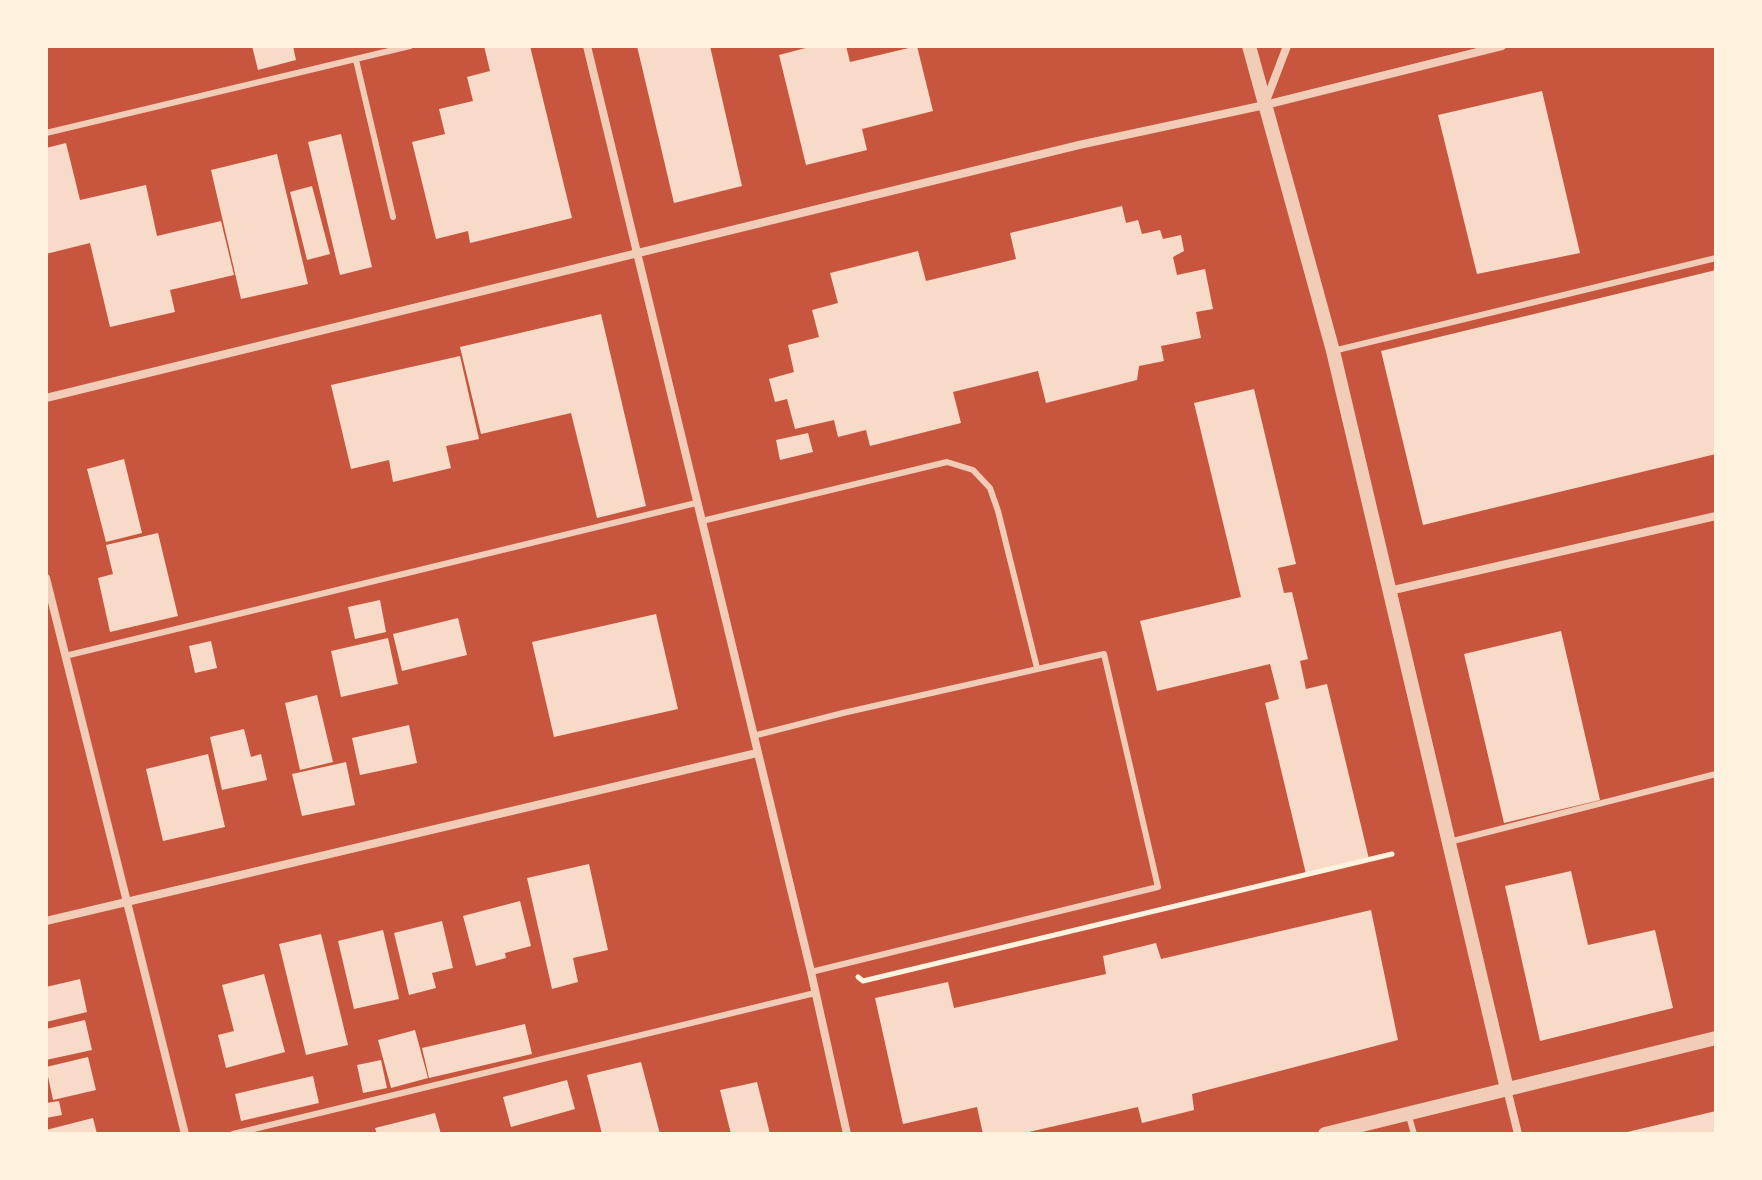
<!DOCTYPE html>
<html>
<head>
<meta charset="utf-8">
<style>
  body { margin:0 }
  #map { position:relative; width:1762px; height:1180px; overflow:hidden; background:#c8553d; font-family:"Varela Round",sans-serif }
  canvas { display:block }
  .frame { position:absolute; inset:0; border:48px solid #fff3e0; pointer-events:none }
</style>
</head>
<body>
<div id="map">
<canvas width="1762" height="1180"></canvas>
<div class="frame"></div>
</div>
<script>
const ctx = document.querySelector('canvas').getContext('2d');
ctx.lineJoin = 'round';
function fillPath(path, color) { ctx.fillStyle = color; ctx.fill(path, 'evenodd'); }
const toPath = rows => new Path2D(rows.map(r => 'M' + r).join(''));
function stroke(path, color, width, dash) { ctx.strokeStyle = color; ctx.lineWidth = width; ctx.lineCap = dash ? 'butt' : 'round'; ctx.setLineDash(dash || []); ctx.stroke(path); }
fillPath(toPath([
  [252,46,293,46,296,60,258,70],
  [484,46,530,46,572,218,470,243,468,231,436,239,412,142,445,134,439,109,473,101,467,77,490,71],
  [637,46,710,46,742,186,674,203],
  [813,46,846,46,850,62,917,46,933,111,862,129,867,150,806,165,779,55],
  [1542,91,1580,253,1477,274,1438,115],
  [341,134,372,267,340,275,308,142],
  [66,143,80,200,146,185,157,236,221,221,234,275,170,290,175,312,110,327,90,243,46,254,46,148],
  [277,154,308,284,241,299,211,170],
  [312,186,330,254,307,260,290,192],
  [1122,206,1126,223,1138,220,1142,234,1160,230,1163,239,1181,235,1184,251,1173,257,1177,275,1205,269,1213,309,1196,312,1201,338,1161,346,1164,361,1139,366,1137,380,1046,403,1038,371,953,392,961,423,870,446,866,430,838,437,834,420,795,429,787,399,775,402,769,379,794,372,788,345,819,337,812,310,838,303,830,273,918,251,926,281,1016,259,1010,233],
  [1716,270,1716,454,1423,525,1381,351],
  [601,314,646,506,597,518,571,413,481,434,460,347],
  [460,356,479,439,446,446,451,468,393,482,389,460,351,469,331,385],
  [1254,389,1296,564,1278,568,1284,593,1292,592,1308,659,1300,661,1306,689,1327,684,1369,859,1306,874,1265,703,1279,699,1270,664,1157,691,1140,621,1241,597,1194,403],
  [808,433,813,452,780,460,776,440],
  [124,459,142,533,106,542,87,469],
  [158,533,178,616,110,632,98,578,113,574,106,545],
  [380,600,386,632,355,639,348,607],
  [656,614,678,709,554,737,532,642],
  [458,618,467,655,402,671,393,634],
  [1561,631,1600,800,1504,823,1464,654],
  [388,638,398,684,341,697,331,651],
  [211,641,217,668,195,673,189,646],
  [317,695,333,762,300,770,285,703],
  [409,725,417,763,360,775,352,738],
  [244,729,251,757,261,754,267,780,222,790,210,737],
  [208,754,225,827,163,841,146,769],
  [346,762,355,805,302,816,292,774],
  [589,864,608,950,573,958,578,982,552,989,527,878],
  [1571,871,1588,945,1655,930,1673,1008,1540,1041,1505,886],
  [520,901,531,946,505,953,506,958,476,966,463,916],
  [1371,910,1398,1040,1192,1094,1194,1110,1142,1123,1138,1107,1020,1134,983,1134,977,1107,903,1124,875,998,948,982,954,1008,1106,974,1103,956,1156,943,1161,959],
  [442,921,453,968,432,973,436,988,409,995,394,933],
  [383,930,399,999,354,1009,338,941],
  [321,934,348,1045,306,1055,279,944],
  [264,974,285,1052,226,1068,218,1035,234,1031,222,985],
  [80,979,87,1012,46,1022,46,987],
  [85,1020,92,1050,46,1060,46,1029],
  [525,1024,532,1054,429,1078,422,1048],
  [415,1030,428,1078,391,1088,378,1040],
  [88,1057,96,1090,53,1100,46,1067],
  [381,1060,387,1088,363,1093,357,1065],
  [641,1062,660,1134,602,1134,587,1075],
  [313,1076,319,1103,241,1121,235,1094],
  [567,1080,575,1109,511,1127,503,1097],
  [757,1082,770,1134,731,1134,720,1090],
  [59,1101,62,1115,46,1118,46,1103],
  [1716,1111,1716,1134,1623,1134,1623,1133],
  [435,1113,441,1134,377,1134,375,1128],
  [93,1118,97,1134,46,1134,46,1130]
]), '#f7dbc8');
stroke(toPath([
  [858,977,863,981,1392,854]
]), '#fff3e0', 5);
stroke(toPath([
  [356,60,393,217],
  [46,133,410,46],
  [1333,351,1716,258],
  [702,521,947,462,973,470,990,488,998,511,1037,668],
  [65,656,696,503],
  [753,736,843,713,1104,654,1158,887,811,972],
  [1449,842,1716,774],
  [1408,1113,1414,1134],
  [233,1134,815,993]
]), '#f1ccb7', 6);
stroke(toPath([
  [587,46,811,972,847,1134],
  [1266,101,1287,46],
  [46,398,1079,145,1265,105,1502,46],
  [46,578,185,1134],
  [1389,591,1716,516],
  [46,921,757,753],
  [1507,1089,1518,1134]
]), '#f1ccb7', 8);
stroke(toPath([
  [1249,46,1333,351,1507,1089],
  [1325,1134,1716,1038]
]), '#f1ccb7', 14);
</script>
</body>
</html>
